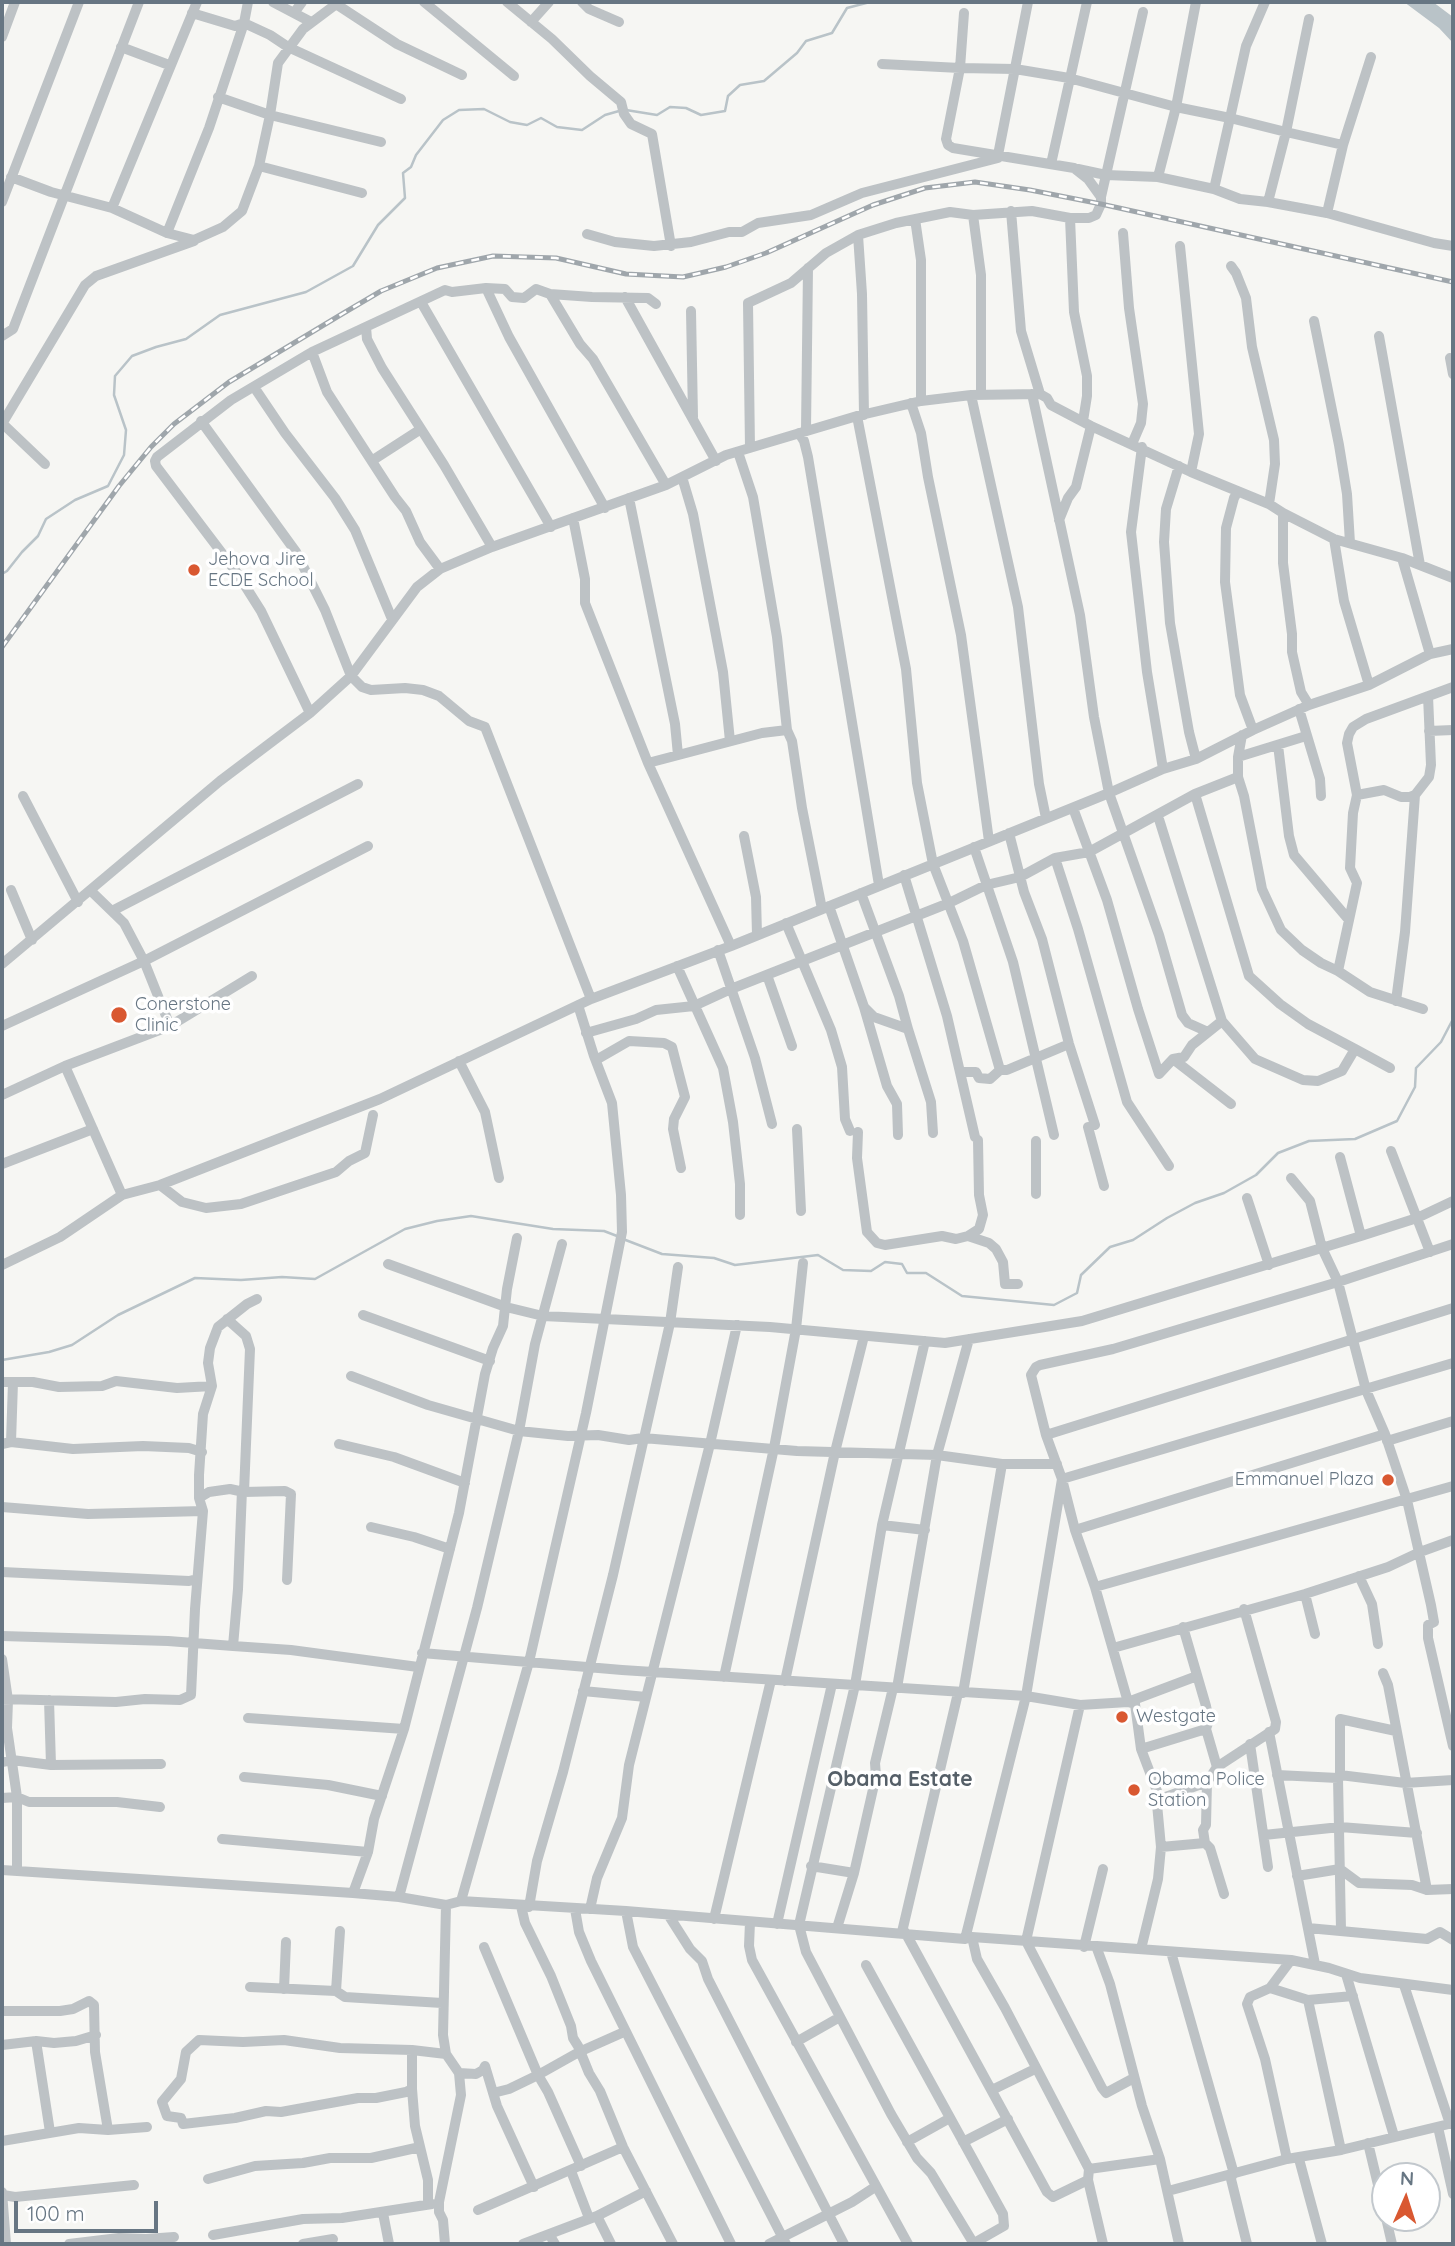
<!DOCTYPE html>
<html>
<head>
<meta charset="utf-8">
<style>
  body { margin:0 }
  #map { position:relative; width:1455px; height:2246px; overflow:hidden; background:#f6f6f3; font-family:Quicksand,sans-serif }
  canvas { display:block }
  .frame { position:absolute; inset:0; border:4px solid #677683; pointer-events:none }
  .north { position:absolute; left:1371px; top:2162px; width:70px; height:70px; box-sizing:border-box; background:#fff; border:2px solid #c2c8cd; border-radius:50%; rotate:3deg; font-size:19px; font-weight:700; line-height:28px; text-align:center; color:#677683 }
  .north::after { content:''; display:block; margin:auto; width:24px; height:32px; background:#d95831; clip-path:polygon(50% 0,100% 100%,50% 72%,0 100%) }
  .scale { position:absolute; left:14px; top:2201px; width:144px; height:32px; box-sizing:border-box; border:4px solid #677683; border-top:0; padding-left:9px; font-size:21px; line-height:24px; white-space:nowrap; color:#677683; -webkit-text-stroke:5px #fff; paint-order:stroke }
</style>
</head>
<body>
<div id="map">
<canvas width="1455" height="2246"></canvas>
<div class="frame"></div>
<div class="north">N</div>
<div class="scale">100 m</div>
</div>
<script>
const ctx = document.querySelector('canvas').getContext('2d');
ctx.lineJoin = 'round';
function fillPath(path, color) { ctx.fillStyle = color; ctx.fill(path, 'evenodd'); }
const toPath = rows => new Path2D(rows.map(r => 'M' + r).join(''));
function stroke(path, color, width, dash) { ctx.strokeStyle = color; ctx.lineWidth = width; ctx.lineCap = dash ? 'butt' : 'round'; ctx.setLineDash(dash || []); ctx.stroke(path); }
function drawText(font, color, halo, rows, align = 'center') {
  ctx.font = font + ' Quicksand,sans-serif'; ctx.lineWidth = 7; ctx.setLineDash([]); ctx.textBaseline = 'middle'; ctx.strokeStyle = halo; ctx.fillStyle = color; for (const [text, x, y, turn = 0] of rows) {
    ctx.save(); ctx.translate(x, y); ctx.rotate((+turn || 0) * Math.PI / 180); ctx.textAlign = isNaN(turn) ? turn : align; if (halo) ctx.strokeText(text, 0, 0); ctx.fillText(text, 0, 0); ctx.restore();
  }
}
fillPath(toPath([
  [1404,2,1433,2,1453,17,1453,43,1439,28]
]), '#b9c3c8');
stroke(toPath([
  [626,110,657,115,670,107,686,108,701,115,725,111,728,96,740,85,764,81,797,53,806,41,832,33,847,8,870,2],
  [2,574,7,571,22,552,38,536,46,519,75,500,108,486,124,455,126,430,114,395,115,376,132,356,156,347,186,339,220,315,306,292,353,266,378,225,405,198,403,173,411,167,416,155,443,120,459,110,484,109,510,122,527,125,541,118,557,127,582,130,605,115,619,111],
  [623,1239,662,1254,714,1258,735,1265,818,1255,843,1270,871,1271,885,1262,902,1264,907,1273,926,1273,962,1296,1054,1305,1077,1293,1081,1275,1110,1247,1133,1240,1167,1218,1195,1203,1224,1193,1256,1175,1278,1153,1309,1141,1355,1139,1397,1121,1415,1087,1416,1068,1441,1042,1453,1019],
  [2,1360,49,1352,72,1345,118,1315,195,1278,241,1280,282,1277,315,1279,405,1229,437,1221,471,1216,553,1229,604,1231,617,1236]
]), '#b9c3c8', 2.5);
stroke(toPath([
  [273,2,311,22],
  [424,2,514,76],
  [507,2,552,39,590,76,621,102,624,114,631,124,652,134,671,246],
  [582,2,589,9,619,22],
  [336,4,397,44,462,75],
  [192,13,235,26,244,23,270,35,288,47,401,99],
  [294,13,302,2],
  [964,13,960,68,1015,69,1069,78,1176,107,1230,118,1214,189,1158,177,1106,175,1078,169],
  [1309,19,1286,132,1343,145],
  [531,22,549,2],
  [2,37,15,2],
  [121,47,169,65],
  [218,97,270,115,381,142],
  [998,155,1028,2],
  [1051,164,1087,2],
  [259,166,362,193],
  [11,177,51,192,112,208,167,233,194,240,223,227,242,211,259,166,270,115,278,63,303,29,339,2],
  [1158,177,1176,107,1196,2],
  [1214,189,1240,199,1268,202,1286,132,1230,118,1246,46,1265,2],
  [1101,197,1143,12],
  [2,202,79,2],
  [1268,202,1327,213,1343,145,1371,57],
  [112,208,197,2],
  [1011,211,1021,331,1040,394],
  [1327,213,1434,243,1453,246],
  [973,215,981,275,981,394],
  [1070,218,1074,312,1087,376,1087,396,1083,421],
  [915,219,921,260,921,401],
  [167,233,209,128,244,23,248,2],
  [1123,233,1129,308,1143,404,1141,423,1132,444],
  [587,234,615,242,654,246,691,242,729,232,742,232,758,223,811,215,862,193,998,158],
  [858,235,862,294,864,415],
  [1180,246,1199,434,1191,472],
  [1231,266,1236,273,1246,298,1252,347,1274,440,1275,464,1269,504],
  [486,288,509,337,605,508],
  [550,294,580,344,593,359,666,485],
  [625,297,716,461],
  [421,302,551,527],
  [691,311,693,417],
  [1314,321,1339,445,1347,494,1350,543],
  [366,327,367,339,382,368,444,465,492,547],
  [2,336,13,329,139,2],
  [1379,336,1420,565],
  [312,352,327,392,395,497,406,511,420,542,440,569],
  [1450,358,1453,374],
  [254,387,285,433,335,498,355,530,392,619],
  [1032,394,1080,615,1094,717,1109,793,1159,935,1182,1015,1188,1023,1208,1032],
  [971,395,1018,607,1039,784,1046,818],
  [911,403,921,433,928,477,961,635,989,841],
  [857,416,906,669,917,783,933,864,963,941,1000,1070],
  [201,421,296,552,325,610,351,676,362,687,371,690,405,688,423,690,439,696,469,721,485,727,591,999],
  [2,423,45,464],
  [2,424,85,285,96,276,194,241],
  [806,430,808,268],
  [799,433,804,441,808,457,879,885],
  [1142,447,1131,532,1147,672,1163,769],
  [750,448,748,303,791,283,826,253,858,235,896,223,950,212,973,215,1032,211,1070,218,1089,218,1096,215,1101,204,1101,197,1088,179,1074,168,953,148,948,145,946,139,960,68,882,64],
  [738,452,753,497,777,637,787,730,792,741,802,808,822,909],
  [373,460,421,429],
  [1179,466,1166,509,1164,542,1170,623,1189,732,1196,759],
  [682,477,693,514,723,672,730,741],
  [1238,491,1234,498,1226,528,1225,582,1240,695,1253,730],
  [629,498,675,724,678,755],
  [1283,513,1283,563,1292,634,1292,652,1301,692,1309,705],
  [573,518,585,579,585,603,648,763,762,733,787,730],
  [1059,520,1068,498,1076,487,1091,426],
  [1334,539,1344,601,1369,685],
  [1402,558,1430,654],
  [1299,709,1320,779,1321,796],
  [310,713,261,611,237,573,156,466,155,461,157,457,231,400,312,352,445,290,452,292,486,288,505,289,512,297,524,298,536,289,550,294,592,297,648,298,656,304],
  [1429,731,1453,730],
  [1278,745,1289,836,1294,855,1349,920],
  [1238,757,1306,736],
  [648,763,731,946],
  [1238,777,1238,757,1242,735],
  [1195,794,1249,976,1280,1004,1308,1024,1355,1049],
  [1357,795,1384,790,1401,797,1410,797,1415,795,1429,777,1431,765,1428,696],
  [23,796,78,902],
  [1073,808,1107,900,1138,1009,1159,1074,1173,1059,1184,1057,1192,1045,1222,1021,1255,1059,1303,1080,1318,1081,1342,1071,1355,1049,1390,1068],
  [1158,816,1222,1021],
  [1009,833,1024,892,1042,939,1069,1044,1095,1125],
  [744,836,756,897,757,935],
  [974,847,1013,962,1054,1135],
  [904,875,947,1016,975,1137],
  [11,890,32,940],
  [91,891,124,923,144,961,170,1026],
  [861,893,899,996,908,1029],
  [829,906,864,1007,874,1017,908,1029,931,1102,933,1133],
  [112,911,358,784],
  [786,923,831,1030,842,1067,845,1119,850,1131],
  [718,950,755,1058,772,1124],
  [2,964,220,781,310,713,351,676,417,587,440,569,492,547,666,485,726,455,857,416,921,401,971,395,1040,394,1047,398,1051,405,1091,426,1191,472,1269,504,1283,513,1334,539,1402,558,1453,578],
  [677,966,723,1068,733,1122,740,1184,740,1215],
  [1338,971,1357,883,1350,868,1353,813,1357,795,1347,743,1349,734,1353,727,1366,719,1453,687],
  [767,975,792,1046],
  [1396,1001,1405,932,1415,795],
  [864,1007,887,1086,897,1104,898,1135],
  [2,1026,144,961,368,846],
  [586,1033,636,1019,656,1010,694,1006,731,989,949,903,986,885,1020,877,1055,858],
  [1173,1059,1231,1104],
  [596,1060,629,1041,664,1043,672,1047,685,1097,674,1119,673,1129,681,1168],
  [459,1061,485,1112,499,1178],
  [65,1066,122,1195],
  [961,1072,976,1072,979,1078,990,1079,1000,1070,1007,1070,1069,1044],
  [2,1095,65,1066,170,1026,252,976],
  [1088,1127,1104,1186],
  [797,1129,801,1211],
  [858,1132,857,1158,867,1232,877,1243,885,1245,942,1236,956,1239,968,1236,989,1243,996,1249,1003,1262,1005,1284,1018,1284],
  [1391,1151,1430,1252],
  [1340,1157,1361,1236],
  [2,1164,93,1129],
  [1169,1166,1127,1102,1078,929,1055,858,1089,852,1195,794,1238,777,1244,796,1262,889,1281,930,1302,950,1321,963,1338,971,1370,992,1423,1009],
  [1291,1178,1310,1201,1322,1248,1338,1282,1366,1390,1385,1434,1407,1500,1431,1605,1434,1622,1428,1625,1428,1638,1453,1746],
  [160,1185,182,1202,206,1208,241,1204,336,1172,349,1161,365,1153,373,1115],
  [1036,1194,1036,1141],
  [1247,1198,1269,1265],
  [968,1236,979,1229,983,1215,979,1195,978,1140],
  [388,1264,506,1307,543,1316,770,1327,945,1343,1082,1321,1361,1236,1417,1218,1453,1201],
  [2,1265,60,1237,122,1195,160,1185,380,1099,591,999,731,946,1109,793,1163,769,1196,759,1253,730,1309,705,1369,685,1430,654,1453,649],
  [363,1315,490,1361],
  [227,1319,246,1336,250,1349,244,1492],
  [925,1341,882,1525,855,1685,799,1925,806,1952,891,2114,917,2158,931,2173,974,2244],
  [351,1376,428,1405,519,1431,568,1436,598,1435,629,1440,643,1438,797,1451,937,1455,1002,1464,1057,1464],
  [2,1382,33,1382,59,1387,102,1386,116,1381,177,1388,212,1386],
  [1046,1435,1453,1308],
  [1387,1441,1453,1421],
  [11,1442,13,1382],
  [2,1444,11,1442,73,1449,143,1446,189,1448,202,1452],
  [339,1444,394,1457,465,1483],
  [242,1490,238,1589,233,1646,291,1650,418,1667],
  [199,1498,209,1492,230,1489,244,1492,285,1491,291,1494,287,1580],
  [2,1507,88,1514,203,1511],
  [882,1525,925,1530],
  [371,1527,414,1537,450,1549],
  [1075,1530,1385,1434],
  [2,1572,189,1581,197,1579],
  [1359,1576,1372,1604,1378,1644],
  [1095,1587,1453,1486],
  [1305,1594,1315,1634],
  [2,1636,168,1641,233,1646],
  [1113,1648,1305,1594,1388,1567,1420,1552,1453,1540],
  [422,1653,622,1670,1026,1696,1080,1705,1128,1702,1197,1676],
  [2,1659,8,1700,7,1728,17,1797,17,1871],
  [1383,1673,1388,1685,1427,1890],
  [724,1677,774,1448,796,1329,803,1263],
  [785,1681,835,1452,864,1336],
  [897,1688,937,1455,969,1339],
  [583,1691,646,1697],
  [963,1693,1002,1464],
  [2,1699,116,1702,145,1699,180,1700,191,1695,195,1609,203,1511,199,1498,199,1475,203,1414,212,1386,208,1363,210,1348,218,1327,247,1304,257,1299],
  [49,1700,51,1765],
  [1080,1705,1026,1941,1102,2088,1106,2093,1134,2078],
  [248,1718,404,1729],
  [1206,1729,1217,1767],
  [1269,1732,1315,1964],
  [1250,1744,1268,1867],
  [1141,1749,1206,1729,1209,1720,1206,1706,1183,1627],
  [2,1762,12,1760,51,1765,161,1764],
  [1277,1775,1338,1778,1340,1775,1405,1783,1453,1780],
  [1340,1775,1340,1719,1396,1731],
  [244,1777,328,1785,382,1796],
  [1338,1778,1341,1930],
  [2,1798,17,1797,29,1802,117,1802,160,1807],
  [1160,1799,1207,1782,1217,1767,1275,1729,1276,1722,1244,1609],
  [1264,1835,1340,1827,1417,1833],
  [222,1839,368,1852],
  [1205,1843,1210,1848,1224,1894],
  [1161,1847,1205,1843,1203,1830,1206,1825,1207,1782],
  [811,1866,854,1873],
  [2,1870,353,1893,399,1897,446,1905,461,1901,626,1911,965,1939,972,1937,1291,1960,1329,1968,1360,1978,1453,1990],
  [1297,1876,1340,1869,1359,1883,1412,1885,1427,1890,1453,1889],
  [353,1893,368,1852,374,1819,404,1729,459,1513,485,1374,493,1348,503,1326,507,1289,517,1238],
  [399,1897,477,1608,519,1431,535,1344,562,1244],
  [461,1901,529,1662,586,1413,622,1232,621,1195,612,1103,594,1056,578,1005],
  [521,1906,525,1923,551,1976,571,2026,573,2038,578,2046,589,2073,600,2091,623,2147,673,2244],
  [529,1907,537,1861,563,1772,613,1575,670,1323,678,1267],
  [575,1909,579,1932,591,1961,731,2244],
  [590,1909,597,1878,622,1818,629,1765,710,1444,737,1325],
  [626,1911,633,1947,786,2244],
  [669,1916,690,1949,702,1961,708,1979,844,2244],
  [714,1919,771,1680],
  [750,1922,749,1946,752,1960,908,2244],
  [777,1924,832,1684],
  [837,1928,854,1873,876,1776,875,1763,893,1688],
  [1308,1928,1427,1939,1440,1932,1453,1940],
  [902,1932,958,1693],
  [905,1932,1047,2192,1053,2197,1088,2180],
  [972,1937,977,1959,1005,2008,1089,2169,1088,2180,1103,2244],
  [965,1939,1026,1696,1062,1479,1453,1363],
  [1096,1946,1110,1984,1142,2106,1160,2159,1179,2244],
  [484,1947,538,2075,548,2092,581,2166],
  [1084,1947,1103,1869],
  [1141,1949,1158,1879,1161,1847,1157,1804,1160,1799,1141,1749,1135,1704,1128,1702,1095,1587,1075,1530,1062,1479,1046,1435,1031,1375,1036,1367,1040,1365,1113,1349,1338,1282,1453,1244],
  [1171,1952,1234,2174],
  [866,1965,1003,2214,1004,2226,974,2243],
  [1346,1974,1394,2136],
  [1404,1985,1450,2124],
  [250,1987,336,1991,345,1997,442,2003],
  [1270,1988,1308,2000,1341,2150],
  [284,1989,286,1942],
  [336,1991,340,1931],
  [1308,2000,1353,1996],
  [2,2011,60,2011,73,2009,89,2001,94,2005,95,2052,108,2130],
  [36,2041,50,2132],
  [796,2042,840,2017],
  [2,2045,36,2041,54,2043,76,2041,96,2035],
  [412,2050,412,2089],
  [459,2073,476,2074,483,2070,485,2066,497,2106,534,2187],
  [992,2090,1035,2069],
  [493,2093,509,2089,538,2075,579,2052,624,2032],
  [1438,2127,1453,2194],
  [2,2141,79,2128,108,2130,147,2127],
  [907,2142,950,2118],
  [963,2142,1008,2119],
  [1368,2143,1385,2214],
  [1287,2159,1265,2059,1247,2004,1250,1997,1270,1988,1291,1960],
  [1299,2159,1322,2244],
  [1089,2169,1160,2159],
  [571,2171,589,2218],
  [1230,2175,1247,2244],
  [208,2179,255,2166,303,2163,330,2158,371,2158,420,2147],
  [1168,2191,1287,2159,1341,2150,1453,2123],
  [2,2192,6,2244],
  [3,2195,15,2197,134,2185],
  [428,2204,428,2180,415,2126,412,2089,406,2092,376,2098,358,2098,281,2112,266,2111,235,2118,183,2124,181,2118,167,2116,162,2102,181,2079,186,2052,199,2040,243,2042,284,2040,340,2048,412,2050,446,2054],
  [478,2210,623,2147],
  [383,2213,389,2244],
  [597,2216,611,2244],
  [1386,2218,1392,2244],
  [549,2234,555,2244],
  [213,2235,303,2219,342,2218,432,2204],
  [69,2244,119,2238,146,2239,174,2237],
  [303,2244,333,2239],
  [445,2244,443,2220,439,2212,439,2202,461,2095,459,2073,446,2054,443,2035,446,1905],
  [523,2244,597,2216,646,2191],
  [769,2244,852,2202,875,2187]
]), '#bdc2c5', 10);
const rail = toPath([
  [2,647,119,486,151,447,174,424,229,382,342,314,381,291,437,268,493,256,556,258,626,274,683,277,726,267,766,253,873,205,925,188,975,182,1030,190,1101,204,1453,282]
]);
stroke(rail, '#9fa6ab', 5);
stroke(rail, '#fff', 2.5, [8]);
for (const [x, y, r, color] of [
  [194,570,7,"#d95831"],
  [119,1015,9,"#d95831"],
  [1388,1480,7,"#d95831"],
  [1122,1717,7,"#d95831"],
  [1134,1790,7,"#d95831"]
]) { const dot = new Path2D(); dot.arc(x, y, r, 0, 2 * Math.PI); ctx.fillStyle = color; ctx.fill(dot); stroke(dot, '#fff', 2.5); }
drawText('18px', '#677683', '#fff', [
  ["Jehova Jire",208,560],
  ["ECDE School",208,581],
  ["Conerstone",135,1005],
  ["Clinic",135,1026],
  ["Emmanuel Plaza",1374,1480,"right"],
  ["Westgate",1136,1717],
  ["Obama Police",1148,1780],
  ["Station",1148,1801]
], 'left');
drawText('bold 21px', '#555f68', '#fff', [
  ["Obama Estate",900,1780]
]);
</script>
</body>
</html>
